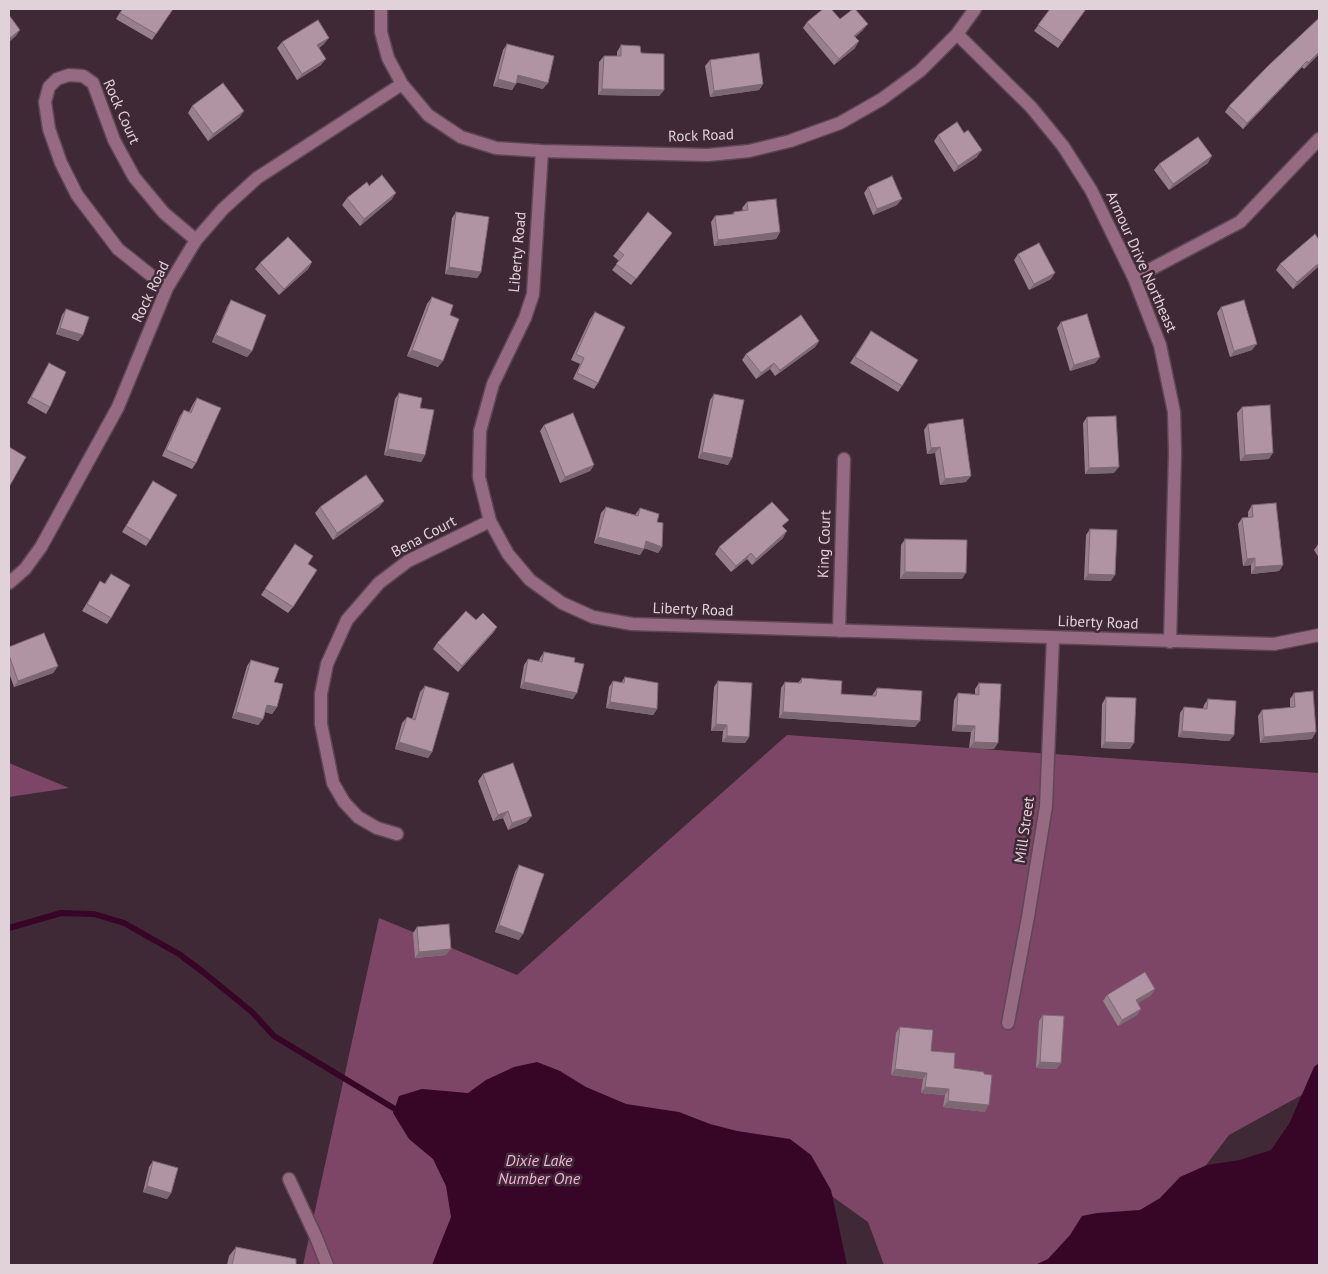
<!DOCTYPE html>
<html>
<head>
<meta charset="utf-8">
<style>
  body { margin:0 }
  #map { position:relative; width:1328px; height:1274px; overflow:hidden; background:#402936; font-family:"PT Sans",sans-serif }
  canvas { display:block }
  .frame { position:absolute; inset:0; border:10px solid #e1d2da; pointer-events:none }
</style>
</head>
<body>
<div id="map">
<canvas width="1328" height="1274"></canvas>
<div class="frame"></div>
</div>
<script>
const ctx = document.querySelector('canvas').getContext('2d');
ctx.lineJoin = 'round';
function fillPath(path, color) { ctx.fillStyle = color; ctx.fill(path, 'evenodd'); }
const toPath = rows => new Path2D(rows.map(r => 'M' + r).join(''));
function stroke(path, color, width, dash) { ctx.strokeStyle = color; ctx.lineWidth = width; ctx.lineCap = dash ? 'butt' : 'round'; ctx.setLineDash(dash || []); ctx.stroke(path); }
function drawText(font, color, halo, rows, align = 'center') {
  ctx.font = font + ' "PT Sans",sans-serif'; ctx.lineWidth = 5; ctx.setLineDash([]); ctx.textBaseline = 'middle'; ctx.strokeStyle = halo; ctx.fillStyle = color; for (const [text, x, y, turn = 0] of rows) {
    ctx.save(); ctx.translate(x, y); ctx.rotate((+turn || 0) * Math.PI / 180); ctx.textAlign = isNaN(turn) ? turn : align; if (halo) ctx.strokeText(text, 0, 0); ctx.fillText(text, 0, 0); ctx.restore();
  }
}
fillPath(toPath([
  [787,735,1319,773,1319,1082,1300,1096,1229,1135,1187,1190,1085,1265,884,1265,868,1222,787,1164,445,1265,303,1265,379,918,517,975],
  [9,763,69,788,9,797]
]), '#7d4667');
fillPath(toPath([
  [537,1062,560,1071,586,1087,626,1104,679,1112,710,1124,737,1131,790,1139,811,1155,831,1190,847,1265,432,1265,451,1217,446,1186,433,1159,409,1139,393,1113,399,1096,422,1089,468,1093,486,1080,514,1067],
  [1319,1063,1319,1265,1035,1265,1048,1259,1070,1235,1082,1216,1097,1213,1140,1210,1160,1198,1180,1177,1207,1165,1240,1160,1271,1150,1289,1124,1314,1067]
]), '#370526');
stroke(toPath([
  [9,928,61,913,94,914,124,923,179,954,203,972,252,1012,274,1036,395,1109]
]), '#370526', 6);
const minor = toPath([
  [381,9,381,32,388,58,402,84,428,115,461,137,496,148,542,151,708,155,749,151,790,141,840,123,882,99,920,71,957,34,975,9],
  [957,34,1031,107,1063,146,1091,190,1134,278,1160,345,1174,412,1175,453,1170,642],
  [542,151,533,294,525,318,493,384,480,431,479,477,490,521,508,554,530,580,562,603,593,617,632,624,1274,644,1319,635],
  [1134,278,1240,222,1319,139],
  [167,288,118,249,77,195,61,163,49,129,45,102,49,87,57,79,69,75,83,76,93,83,114,140,134,177,164,213,196,240],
  [9,583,25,569,41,547,118,407,167,288,196,240,223,209,257,178,402,84],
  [839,631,844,459],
  [397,834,377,828,358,817,344,802,333,783,321,724,321,694,327,664,347,620,379,583,408,561,490,521],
  [1008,1023,1028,917,1046,806,1053,638],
  [289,1179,316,1237,327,1265]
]);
stroke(minor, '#5d4754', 15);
stroke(minor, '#966a83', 12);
fillPath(toPath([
  [122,9,173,9,152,40,116,19],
  [1050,9,1086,9,1058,48,1034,31],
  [840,19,863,30,855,37,855,48,834,65,803,28,807,22],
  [282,42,324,44,319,48,321,65,297,80,277,48],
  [507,44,543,89,516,82,512,90,493,86,503,50],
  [621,45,641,53,664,90,659,96,598,95,599,62,604,56,617,56,617,52],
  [1319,54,1304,69,1302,67,1243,129,1225,112,1229,106],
  [710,60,763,84,759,90,710,97,705,66],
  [192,106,240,117,208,141,188,113],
  [938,135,977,157,954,172,934,141],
  [1208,163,1169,190,1154,170,1159,164],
  [369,186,392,199,360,226,342,205,347,198],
  [868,187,897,205,873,215,864,193],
  [747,202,780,232,776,239,714,246,711,222,715,216,732,214,734,212,743,211,742,208],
  [456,212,481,272,477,278,445,274,452,218],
  [672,233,631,285,612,270,619,261,613,256,618,250],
  [1319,240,1319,266,1293,289,1276,270,1280,264],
  [1018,254,1051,279,1029,290,1014,260],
  [312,262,308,269,279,295,255,269,260,263],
  [432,297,450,315,438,367,407,356,427,304],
  [231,300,252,351,247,357,212,342,227,307],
  [1221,307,1252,350,1230,357,1217,313],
  [66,309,83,335,78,341,56,334,62,315],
  [595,312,598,383,594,389,573,379,580,364,571,360,590,319],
  [1061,322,1100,357,1095,363,1070,371,1057,328],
  [867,337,902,386,898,392,850,363],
  [819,341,815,347,775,376,770,369,756,379,742,360,746,354],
  [49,363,50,407,46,414,27,403,45,370],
  [399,393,420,408,425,455,421,462,384,455,395,399],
  [714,394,728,465,698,458,710,400],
  [197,398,196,463,192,469,162,456,180,416,184,410,189,412,193,404],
  [1242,407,1269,459,1240,461,1237,413],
  [1087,417,1114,473,1085,474,1083,423],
  [928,424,966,482,940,485,935,453,927,454,924,430],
  [544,425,594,465,590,471,560,483,540,431],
  [153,481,150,540,146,546,122,532],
  [384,501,379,507,333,540,315,513,320,507],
  [1252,505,1283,565,1279,571,1251,574,1251,565,1243,566,1238,524,1242,518,1248,517,1248,512],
  [606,507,635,515,640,508,657,522,662,547,658,553,644,548,640,555,594,543,601,513],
  [784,527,783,538,752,565,747,559,731,572,715,554,719,547],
  [1090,529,1111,581,1084,580,1086,535],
  [905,539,962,579,900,579,901,545],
  [1319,543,1319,558,1314,550],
  [295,544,308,564,293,607,288,613,261,595],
  [111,574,111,618,107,624,82,611,100,581,104,584],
  [497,627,493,633,458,672,433,649,437,643],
  [9,647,58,666,53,673,14,687,9,673],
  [544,652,574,662,573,699,520,688,524,665,528,659,539,661,540,658],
  [251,660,274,682,277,707,272,714,265,712,263,719,258,725,232,718,247,666],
  [625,677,657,709,653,715,606,708,609,687,613,681,621,683],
  [802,678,841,694,872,696,873,694,877,688,915,727,779,718,781,688,785,682,798,683],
  [718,681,749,737,745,743,722,742,723,731,711,731,714,687],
  [979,683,994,749,969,748,971,732,952,731,954,700,958,693,975,694,975,689],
  [425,686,432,752,428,758,395,749,402,723,407,717,412,719,420,692],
  [1294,693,1312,739,1260,743,1258,716,1262,710,1290,708,1290,699],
  [1106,697,1130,749,1101,748,1102,704],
  [1208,699,1234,735,1229,741,1178,737,1180,713,1184,707,1203,709,1204,705],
  [483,774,527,822,508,830,503,818,493,821,478,781],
  [519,865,519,940,495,932,515,872],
  [417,927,446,955,415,958,413,933],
  [1155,989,1151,995,1138,1003,1141,1009,1137,1015,1118,1026,1103,1001,1107,995],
  [1043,1015,1061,1063,1056,1069,1036,1068,1039,1021],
  [900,1027,954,1068,984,1074,985,1112,943,1107,945,1095,921,1093,923,1079,891,1075,896,1033],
  [153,1161,171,1193,167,1199,143,1192,149,1167],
  [236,1247,296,1265,227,1265,229,1256]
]), '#987f8d');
fillPath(toPath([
  [47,9,83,9,83,10,46,10],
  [868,24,863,30,850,42,854,36],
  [20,30,16,36,9,42,9,39],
  [329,38,324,44,313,51,317,45],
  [859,41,855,48,834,65,839,59],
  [1319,52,1319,54,1304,69,1308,63],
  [326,59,321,65,297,80,302,74],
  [1307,61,1302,67,1243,129,1247,123],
  [518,75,548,83,543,89,514,81],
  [498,79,516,84,512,90,493,86],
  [763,84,759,90,710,97,714,91],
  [602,89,664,90,659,96,598,95],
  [244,111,240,117,208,141,213,134],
  [982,150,977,157,954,172,958,166],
  [1212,156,1208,163,1169,190,1173,184],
  [396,193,392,199,360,226,364,219],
  [902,199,897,205,873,215,877,209],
  [780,232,776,239,714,246,718,240],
  [312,262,308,269,279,295,284,289],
  [1319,263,1319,266,1293,289,1297,282],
  [449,267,481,272,477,278,445,274],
  [1055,273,1051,279,1029,290,1034,284],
  [60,328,83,335,78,341,56,334],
  [216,335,252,351,247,357,212,342],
  [819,341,815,347,775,376,780,370],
  [1257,344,1252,350,1230,357,1234,351],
  [412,350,443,361,438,367,407,356],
  [1100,357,1095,363,1070,371,1074,365],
  [774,363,770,369,756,379,761,373],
  [940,447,935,453,927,454,931,448],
  [388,449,425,455,421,462,384,455],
  [702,452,732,458,728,465,698,458],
  [1273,453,1269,459,1240,461,1245,455],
  [594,465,590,471,560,483,565,477],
  [1119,467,1114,473,1085,474,1089,468],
  [971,476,966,482,940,485,945,479],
  [384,501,379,507,333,540,337,533],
  [787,531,783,538,752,565,756,559],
  [598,537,644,549,640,555,594,543],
  [646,541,662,547,658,553,642,547],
  [751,553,747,559,731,572,736,566],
  [1255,558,1251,565,1243,566,1247,559],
  [1283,565,1279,571,1251,574,1255,567],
  [905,572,966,573,962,579,900,579],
  [1088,574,1115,575,1111,581,1084,580],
  [497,627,493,633,458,672,462,666],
  [58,666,53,673,14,687,18,681],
  [524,682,577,693,573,699,520,688],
  [610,702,657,709,653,715,606,708],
  [267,705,277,707,272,714,262,711],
  [236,712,263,719,258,725,232,718],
  [783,712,920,721,915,727,779,718],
  [716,724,727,725,723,731,711,731],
  [956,725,975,726,971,732,952,731],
  [1182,731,1234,735,1229,741,1178,737],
  [1316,732,1312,739,1260,743,1264,737],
  [727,736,749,737,745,743,722,742],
  [399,742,432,752,428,758,395,749],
  [974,742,998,743,994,749,969,748],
  [1105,742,1134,743,1130,749,1101,748],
  [508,811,503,818,493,821,498,815],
  [532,816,527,822,508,830,512,823],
  [499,925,523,934,519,940,495,932],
  [451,949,446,955,415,958,419,952],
  [1155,989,1151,995,1132,1007,1136,1000],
  [1141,1009,1137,1015,1118,1026,1122,1020],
  [1040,1062,1061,1063,1056,1069,1036,1068],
  [895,1069,927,1073,923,1079,891,1075],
  [925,1087,949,1089,945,1095,921,1093],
  [948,1101,989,1105,985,1112,943,1107],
  [147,1186,171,1193,167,1199,143,1192]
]), '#7c6873');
const building = toPath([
  [123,9,173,9,156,34,120,13,123,9],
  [823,9,831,9,840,19,853,9,855,9,868,24,854,36,859,41,839,59,807,22,823,9],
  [1050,9,1086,9,1062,42,1038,25,1050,9],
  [9,15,20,30,9,39,9,15],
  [1319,18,1319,52,1308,63,1307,61,1247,123,1229,106,1268,66,1319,18],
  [318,20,329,38,317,45,326,59,302,74,282,42,318,20],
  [507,44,554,56,548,83,518,75,516,84,498,79,507,44],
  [621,45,640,46,641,53,664,54,664,90,602,89,604,56,621,56,621,45],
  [759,53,763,84,714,91,710,60,759,53],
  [223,83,244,111,213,134,192,106,223,83],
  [957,122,964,133,968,130,982,150,958,166,938,135,957,122],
  [1198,137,1212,156,1173,184,1159,164,1198,137],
  [382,175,396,193,364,219,347,198,367,182,369,186,382,175],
  [892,176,902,199,877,209,868,187,892,176],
  [776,199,780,232,718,240,715,216,734,214,734,212,748,210,747,202,776,199],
  [456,212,489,217,481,272,449,267,456,212],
  [648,212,672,233,636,279,616,264,624,255,618,250,648,212],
  [1315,234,1319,240,1319,263,1297,282,1280,264,1315,234],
  [288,237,312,262,284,289,260,263,288,237],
  [1039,243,1055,273,1034,284,1018,254,1039,243],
  [432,297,453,305,450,315,459,319,443,361,412,350,432,297],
  [231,300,266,315,252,351,216,335,231,300],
  [1244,300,1257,344,1234,351,1221,307,1244,300],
  [66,309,89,317,83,335,60,328,66,309],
  [595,312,625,327,598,383,577,373,584,358,576,354,595,312],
  [1087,314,1100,357,1074,365,1061,322,1087,314],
  [801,315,819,341,780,370,774,363,761,373,746,354,801,315],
  [871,331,918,360,902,386,855,357,871,331],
  [49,363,66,372,50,407,31,397,49,363],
  [399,393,422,398,420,408,434,410,425,455,388,449,399,393],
  [714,394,744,400,732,458,702,452,714,394],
  [197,398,221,408,196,463,166,450,184,410,191,413,197,398],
  [1270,405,1273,453,1245,455,1242,407,1270,405],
  [573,413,594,465,565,477,544,425,573,413],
  [1116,416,1119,467,1089,468,1087,417,1116,416],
  [963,419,971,476,945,479,940,447,931,448,928,424,963,419],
  [9,447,26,457,9,487,9,447],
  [366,475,384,501,337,533,320,507,366,475],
  [153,481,177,495,150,540,126,526,153,481],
  [772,502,789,520,782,526,787,531,756,559,751,553,736,566,719,547,772,502],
  [1276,503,1283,565,1255,567,1255,558,1247,559,1242,518,1253,517,1252,505,1276,503],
  [606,507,638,516,640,508,659,514,657,522,663,523,662,547,646,541,644,549,598,537,606,507],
  [1090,529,1117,530,1115,575,1088,574,1090,529],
  [905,539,967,540,966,573,905,572,905,539],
  [295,544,313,556,308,564,317,570,293,607,265,589,295,544],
  [111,574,130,585,111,618,87,604,100,581,105,584,111,574],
  [466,611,476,620,483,613,497,627,462,666,437,643,466,611],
  [44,633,58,666,18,681,9,655,9,647,44,633],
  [544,652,575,658,574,662,584,664,577,693,524,682,528,659,542,662,544,652],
  [251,660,279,668,274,682,283,684,277,707,267,705,263,719,236,712,251,660],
  [625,677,658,683,657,709,610,702,613,681,624,683,625,677],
  [802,678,842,681,841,694,876,696,877,688,922,691,920,721,783,712,785,682,801,683,802,678],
  [718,681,752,683,749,737,727,736,727,725,716,724,718,681],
  [979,683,1001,684,998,743,974,742,975,726,956,725,958,693,979,695,979,683],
  [425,686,449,693,432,752,399,742,407,717,415,720,425,686],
  [1313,691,1316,732,1264,737,1262,710,1295,707,1294,693,1313,691],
  [1106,697,1136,698,1134,743,1105,742,1106,697],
  [1208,699,1236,701,1234,735,1182,731,1184,707,1207,709,1208,699],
  [513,763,532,816,512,823,508,811,498,815,483,774,513,763],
  [519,865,544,874,523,934,499,925,519,865],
  [449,924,451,949,419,952,417,927,449,924],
  [1145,972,1155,989,1136,1000,1141,1009,1122,1020,1107,995,1145,972],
  [1043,1015,1064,1016,1061,1063,1040,1062,1043,1015],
  [900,1027,933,1030,931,1051,955,1053,954,1068,984,1072,984,1074,992,1075,989,1105,948,1101,949,1089,925,1087,927,1073,895,1069,900,1027],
  [153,1161,178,1168,171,1193,147,1186,153,1161],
  [236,1247,296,1259,296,1265,232,1265,236,1247]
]);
fillPath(building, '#b194a4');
stroke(building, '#7c6873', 1);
drawText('15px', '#e1d2da', '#402936', [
  ["Rock Court",121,112,66],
  ["Rock Road",701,136,-2],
  ["Liberty Road",518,252,-85],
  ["Armour Drive Northeast",1141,262,66],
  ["Rock Road",151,292,-64],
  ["Bena Court",424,537,-28],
  ["King Court",825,544,-88],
  ["Liberty Road",693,610,2],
  ["Liberty Road",1098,623,2],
  ["Mill Street",1025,830,-82]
]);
drawText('italic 16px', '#f5b1d7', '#402936', [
  ["Dixie Lake",539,1161],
  ["Number One",539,1179]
]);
</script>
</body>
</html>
